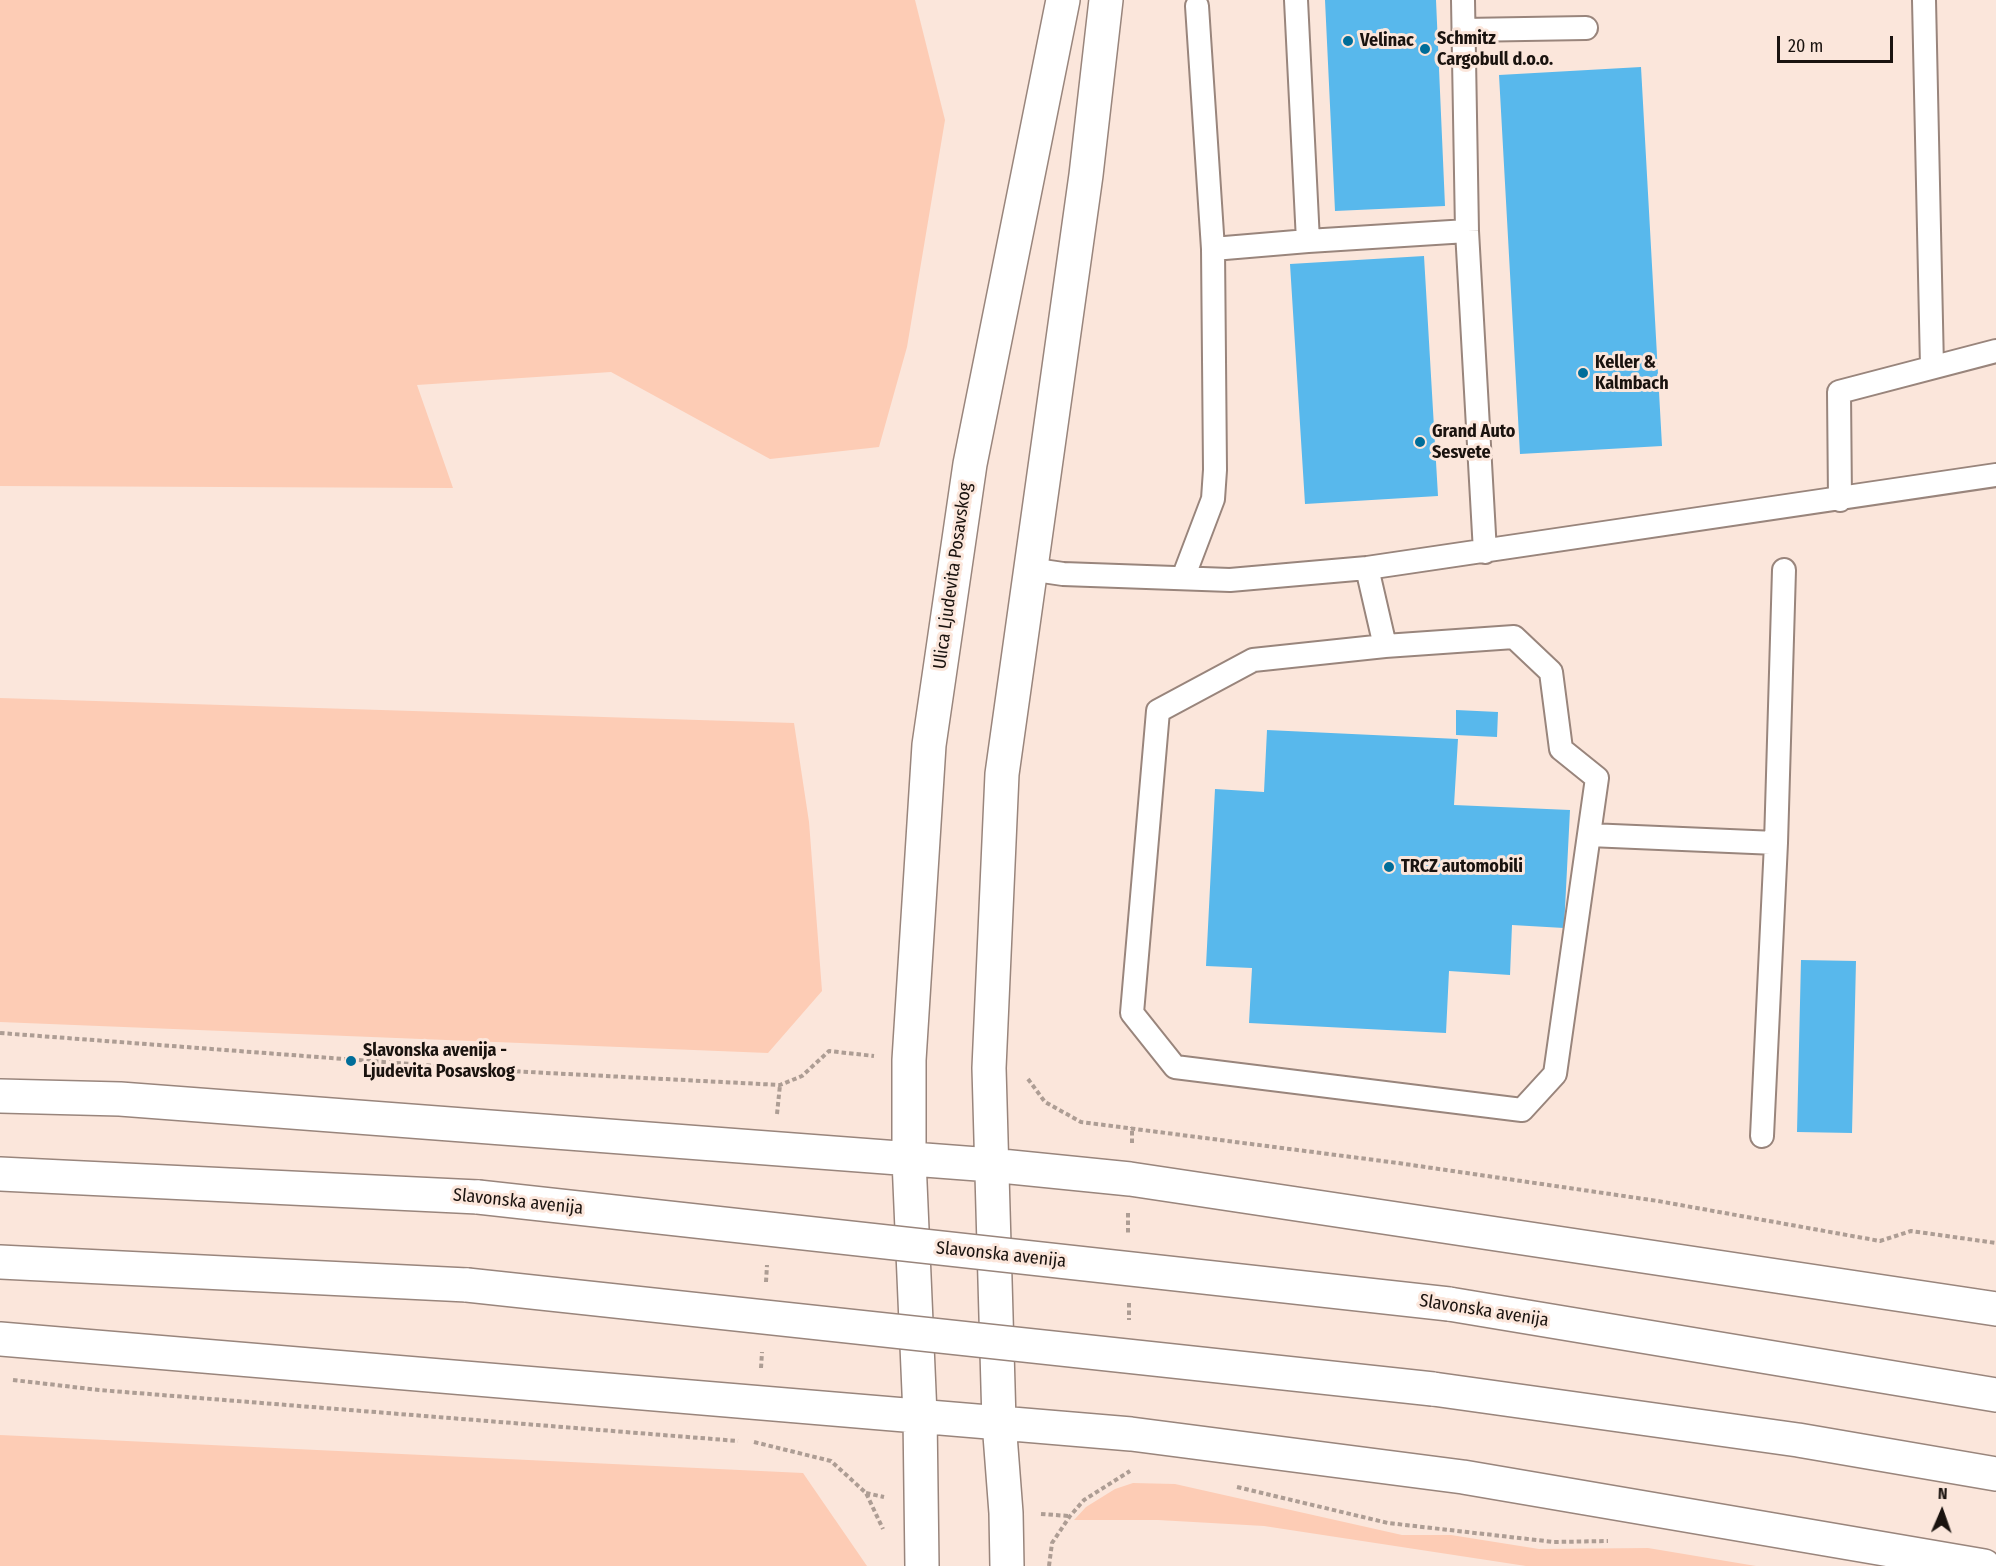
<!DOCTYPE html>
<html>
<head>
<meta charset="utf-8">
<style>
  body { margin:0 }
  #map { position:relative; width:1996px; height:1566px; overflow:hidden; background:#fbe6db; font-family:"Fira Sans Condensed",sans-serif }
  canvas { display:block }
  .north { position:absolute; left:1912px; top:1482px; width:60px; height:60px; -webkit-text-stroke:4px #fbe6db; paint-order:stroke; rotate:2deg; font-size:16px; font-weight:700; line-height:24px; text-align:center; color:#1a130f }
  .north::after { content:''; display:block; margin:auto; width:21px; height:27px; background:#1a130f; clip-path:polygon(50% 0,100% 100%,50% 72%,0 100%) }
  .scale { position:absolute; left:1777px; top:36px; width:116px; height:27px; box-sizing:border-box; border:3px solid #1a130f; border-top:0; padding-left:8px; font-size:18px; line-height:21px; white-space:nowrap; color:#1a130f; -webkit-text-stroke:4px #fbe6db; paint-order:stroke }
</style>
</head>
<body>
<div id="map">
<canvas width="1996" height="1566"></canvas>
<div class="north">N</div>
<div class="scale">20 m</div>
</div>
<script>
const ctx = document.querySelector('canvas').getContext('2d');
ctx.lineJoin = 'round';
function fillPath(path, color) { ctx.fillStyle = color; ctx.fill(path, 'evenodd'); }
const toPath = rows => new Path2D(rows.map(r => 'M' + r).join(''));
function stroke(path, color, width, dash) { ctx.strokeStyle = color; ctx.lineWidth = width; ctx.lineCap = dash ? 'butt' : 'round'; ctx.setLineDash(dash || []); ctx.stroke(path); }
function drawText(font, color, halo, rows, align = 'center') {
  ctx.font = font + ' "Fira Sans Condensed",sans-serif'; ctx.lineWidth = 6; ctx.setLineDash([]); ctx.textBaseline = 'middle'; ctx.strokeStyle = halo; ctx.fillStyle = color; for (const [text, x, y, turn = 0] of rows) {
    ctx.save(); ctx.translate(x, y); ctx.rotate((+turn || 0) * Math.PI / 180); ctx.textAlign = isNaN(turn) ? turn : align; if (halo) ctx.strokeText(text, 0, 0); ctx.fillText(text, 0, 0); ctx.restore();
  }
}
fillPath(toPath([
  [0,0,915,0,945,120,907,347,879,447,770,459,611,372,417,385,453,488,0,486],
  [0,698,794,723,809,822,822,991,768,1053,0,1022],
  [0,1435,803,1473,867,1566,0,1566],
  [1133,1483,1175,1484,1402,1535,1451,1535,1539,1549,1648,1548,1756,1566,1526,1566,1264,1526,1158,1520,1074,1520,1086,1507,1115,1489]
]), '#fdccb5');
fillPath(toPath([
  [1325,0,1436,0,1445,206,1335,211],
  [1641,67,1662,446,1520,454,1499,75],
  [1424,256,1438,496,1305,504,1290,264],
  [1456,710,1498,712,1497,737,1456,735],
  [1267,730,1458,739,1454,805,1570,810,1564,928,1512,925,1510,975,1449,971,1446,1033,1249,1023,1252,968,1206,966,1215,789,1264,792],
  [1801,960,1856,961,1852,1133,1797,1132]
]), '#58b8ec');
const service = toPath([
  [1296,0,1308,241],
  [1463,0,1467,231,1485,552],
  [1924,0,1932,367],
  [1464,30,1586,28],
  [1213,249,1308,241,1467,231],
  [1840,500,1839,392,1996,351],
  [1367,568,1385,646,1514,637,1551,672,1561,749,1597,778,1555,1074,1522,1110,1175,1067,1132,1013,1158,711,1253,660,1385,646],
  [1029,569,1063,574,1230,580,1367,568,1996,475],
  [1183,578,1213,499,1215,470,1213,249,1197,6],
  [1589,835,1776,843,1784,570],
  [1762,1136,1776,843]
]);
const secondary = toPath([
  [0,1096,120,1099,991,1165,1130,1179,1996,1309],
  [0,1174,478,1197],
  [0,1262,467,1285],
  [1449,1304,1996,1395],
  [0,1339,1131,1434,1463,1477,1984,1566],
  [1433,1389,1798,1440,1996,1474],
  [922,1566,920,1415,909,1160,909,1060,929,745,970,464,1063,0],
  [1007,1566,1006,1513,999,1422,989,1068,1002,774,1086,175,1106,0]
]);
stroke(service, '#99857c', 26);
stroke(secondary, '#99857c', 36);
stroke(toPath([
  [0,1033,490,1070,780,1085,802,1076,829,1051,874,1056],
  [1028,1079,1045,1102,1081,1122,1398,1163,1658,1201,1880,1241,1911,1231,1996,1243],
  [777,1114,780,1085],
  [1132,1143,1132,1127],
  [1128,1213,1128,1233],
  [766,1282,767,1265],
  [1129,1303,1129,1320],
  [761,1368,762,1352],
  [13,1380,99,1390,738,1441],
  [754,1442,831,1461,866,1493,883,1529],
  [1237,1487,1388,1523,1554,1542,1608,1541],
  [866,1493,884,1497],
  [1041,1514,1069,1516],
  [1049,1566,1052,1543,1070,1516,1084,1500,1130,1471]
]), '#ad9d94', 4, [4.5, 3]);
stroke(service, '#fff', 22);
stroke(secondary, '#fff', 33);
const secondaryBridge = toPath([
  [478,1197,1449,1304],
  [467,1285,1433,1389]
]);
stroke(secondaryBridge, '#99857c', 36, []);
stroke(secondaryBridge, '#fff', 33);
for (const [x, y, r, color] of [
  [1348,41,6,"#006d99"],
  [1425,49,6,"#006d99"],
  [1583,373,6,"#006d99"],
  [1420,442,6,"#006d99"],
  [1389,867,6,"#006d99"],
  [351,1061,6,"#006d99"]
]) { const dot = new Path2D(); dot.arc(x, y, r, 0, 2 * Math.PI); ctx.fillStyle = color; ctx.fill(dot); stroke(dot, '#fbe6db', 2); }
drawText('bold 18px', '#1a130f', '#fbe6db', [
  ["Schmitz",1437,39],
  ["Cargobull d.o.o.",1437,60],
  ["Velinac",1360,41],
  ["Keller &",1595,363],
  ["Kalmbach",1595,384],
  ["Grand Auto",1432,432],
  ["Sesvete",1432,453],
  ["TRCZ automobili",1401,867],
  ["Slavonska avenija -",363,1051],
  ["Ljudevita Posavskog",363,1072]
], 'left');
drawText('18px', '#1a130f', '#fbe6db', [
  ["Ulica Ljudevita Posavskog",953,576,-82],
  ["Slavonska avenija",518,1202,6],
  ["Slavonska avenija",1001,1255,6],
  ["Slavonska avenija",1484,1311,9]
]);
</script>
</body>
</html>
